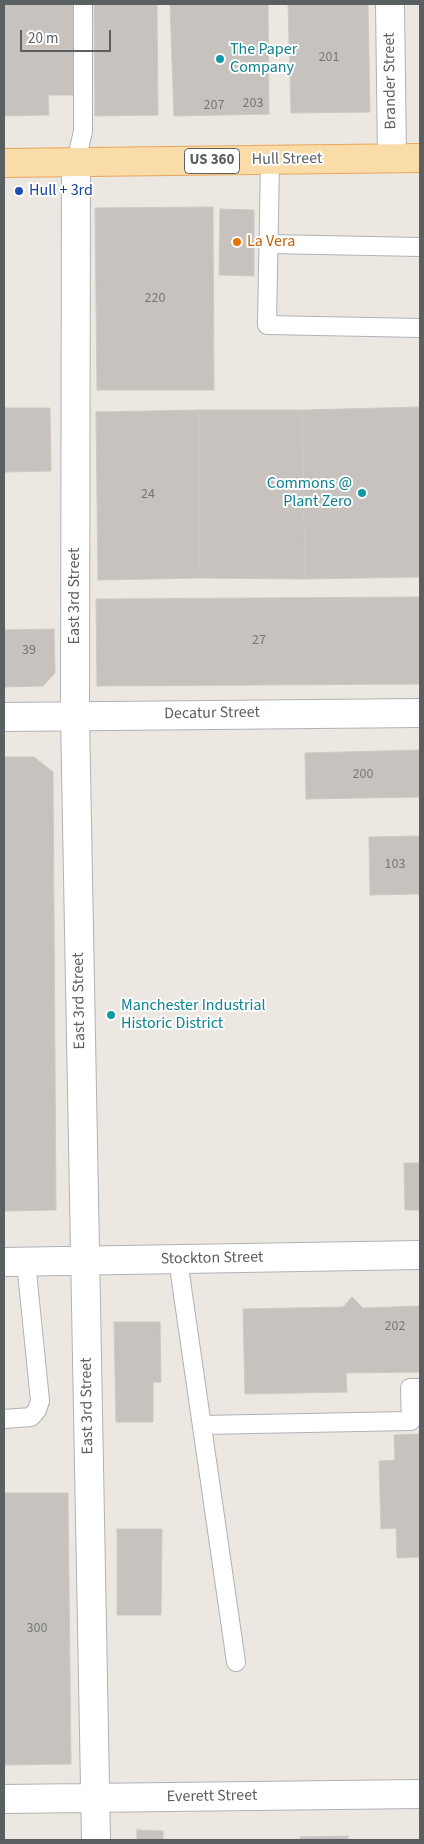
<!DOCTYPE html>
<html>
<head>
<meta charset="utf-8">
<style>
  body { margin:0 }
  #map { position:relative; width:424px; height:1844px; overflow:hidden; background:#ece7e1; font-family:"Source Sans 3",sans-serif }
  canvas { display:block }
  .frame { position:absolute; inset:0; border:5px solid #5a5f61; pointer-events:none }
  .scale { position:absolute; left:20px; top:30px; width:91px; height:22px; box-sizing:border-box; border:2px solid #5a5f61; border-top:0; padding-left:6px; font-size:15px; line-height:18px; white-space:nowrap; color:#5a5f61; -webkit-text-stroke:4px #fff; paint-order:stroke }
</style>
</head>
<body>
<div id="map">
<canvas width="424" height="1844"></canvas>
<div class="frame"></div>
<div class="scale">20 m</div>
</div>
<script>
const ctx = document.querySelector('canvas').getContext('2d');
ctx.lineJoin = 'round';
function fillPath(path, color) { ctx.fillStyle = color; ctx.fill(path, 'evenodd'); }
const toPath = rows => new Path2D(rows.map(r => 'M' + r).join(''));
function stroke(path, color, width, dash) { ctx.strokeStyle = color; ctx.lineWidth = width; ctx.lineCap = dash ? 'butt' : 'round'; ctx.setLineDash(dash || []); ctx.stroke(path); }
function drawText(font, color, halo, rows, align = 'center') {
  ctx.font = font + ' "Source Sans 3",sans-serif'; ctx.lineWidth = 4; ctx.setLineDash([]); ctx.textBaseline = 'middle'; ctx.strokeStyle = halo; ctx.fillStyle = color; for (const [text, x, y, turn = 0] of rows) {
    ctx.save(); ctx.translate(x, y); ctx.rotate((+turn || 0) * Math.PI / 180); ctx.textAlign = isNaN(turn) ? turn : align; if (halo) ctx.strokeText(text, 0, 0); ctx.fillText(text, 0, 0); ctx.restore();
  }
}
const building = toPath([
  [4,4,74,4,76,95,48,95,49,115,4,116,4,4],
  [94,4,157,4,158,115,95,116,94,4],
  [170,4,268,4,269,114,174,116,170,4],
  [288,4,368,4,370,112,291,113,288,4],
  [213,207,214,390,97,390,95,208,213,207],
  [220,209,254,210,254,276,219,275,220,209],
  [420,407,420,577,305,579,302,410,420,407],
  [4,408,50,408,51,471,4,472,4,408],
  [199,410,200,578,98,580,96,412,199,410],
  [199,410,302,410,305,579,200,578,199,410],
  [420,597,420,684,97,686,96,599,420,597],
  [54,629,55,673,43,686,4,687,4,630,54,629],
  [420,750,420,797,306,799,305,753,420,750],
  [4,757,34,757,53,772,56,1210,4,1211,4,757],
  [420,836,420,894,370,895,369,837,420,836],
  [404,1163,420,1163,420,1210,405,1210,404,1163],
  [352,1297,363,1308,420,1306,420,1372,346,1373,347,1392,245,1394,243,1309,343,1307,352,1297],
  [114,1322,160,1322,161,1382,153,1382,153,1422,116,1422,114,1322],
  [420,1434,420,1557,397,1558,396,1528,381,1529,379,1461,395,1460,394,1435,420,1434],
  [4,1493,68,1493,71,1764,4,1765,4,1493],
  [117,1529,162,1529,161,1615,117,1615,117,1529],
  [137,1830,163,1831,163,1840,137,1840,137,1830],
  [348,1836,348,1840,301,1840,300,1837,348,1836]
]);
fillPath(building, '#c7c2be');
stroke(building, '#d0c8c0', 1);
const service = toPath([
  [270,160,267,325,420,328],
  [76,162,83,131,83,4],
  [269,244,420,247],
  [178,1260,236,1662],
  [4,1419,31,1417,37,1410,40,1401,26,1262],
  [202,1425,411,1421,410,1388,420,1388]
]);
const minor = toPath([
  [76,162,75,716,96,1840],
  [4,717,420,713],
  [4,1262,420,1255],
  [4,1799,420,1794]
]);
const tertiary = toPath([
  [390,4,392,158]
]);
const primary = toPath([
  [4,163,420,158]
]);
stroke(service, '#afb3b6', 20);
stroke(minor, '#afb3b6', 30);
stroke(tertiary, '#afb3b6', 30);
stroke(primary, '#e9a65d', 30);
stroke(service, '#fff', 18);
stroke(minor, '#fff', 28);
stroke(tertiary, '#fff', 28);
stroke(primary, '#fadca8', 28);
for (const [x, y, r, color] of [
  [220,59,5,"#0f9aa8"],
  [19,191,5,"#1a4fb4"],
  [237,242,5,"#e8710a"],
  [362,493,5,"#0f9aa8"],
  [111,1015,5,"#0f9aa8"]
]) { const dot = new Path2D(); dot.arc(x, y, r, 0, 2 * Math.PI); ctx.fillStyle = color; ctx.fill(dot); stroke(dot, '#fff', 2); }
drawText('14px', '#757878', null, [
  ["201",329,58],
  ["203",253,104],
  ["207",214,106],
  ["220",155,299],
  ["24",148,495],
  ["27",259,641],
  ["39",29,651],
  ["200",363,775],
  ["103",395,865],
  ["202",395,1327],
  ["300",37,1629]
]);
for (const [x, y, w] of [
  [212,161,55]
]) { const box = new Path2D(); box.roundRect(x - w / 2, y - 12.5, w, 25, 4); ctx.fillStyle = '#fff'; ctx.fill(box); stroke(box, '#5a5f61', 1); }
drawText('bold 15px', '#5a5f61', null, [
  ["US 360",212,161]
]);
drawText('16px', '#0d838f', '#fff', [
  ["The Paper",230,50],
  ["Company",230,68],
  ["Commons @",352,484,"right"],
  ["Plant Zero",352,502,"right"],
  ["Manchester Industrial",121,1006],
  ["Historic District",121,1024]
], 'left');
drawText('16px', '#5a5f61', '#fff', [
  ["Brander Street",391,81,-91],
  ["Hull Street",287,160,-1],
  ["East 3rd Street",75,596,-90],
  ["Decatur Street",212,714,-1],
  ["East 3rd Street",80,1001,-91],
  ["Stockton Street",212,1259,-1],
  ["East 3rd Street",88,1406,-91],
  ["Everett Street",212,1797,-1]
]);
drawText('16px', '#164399', '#fff', [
  ["Hull + 3rd",29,191]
], 'left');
drawText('16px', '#c56008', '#fff', [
  ["La Vera",247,242]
], 'left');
</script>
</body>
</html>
